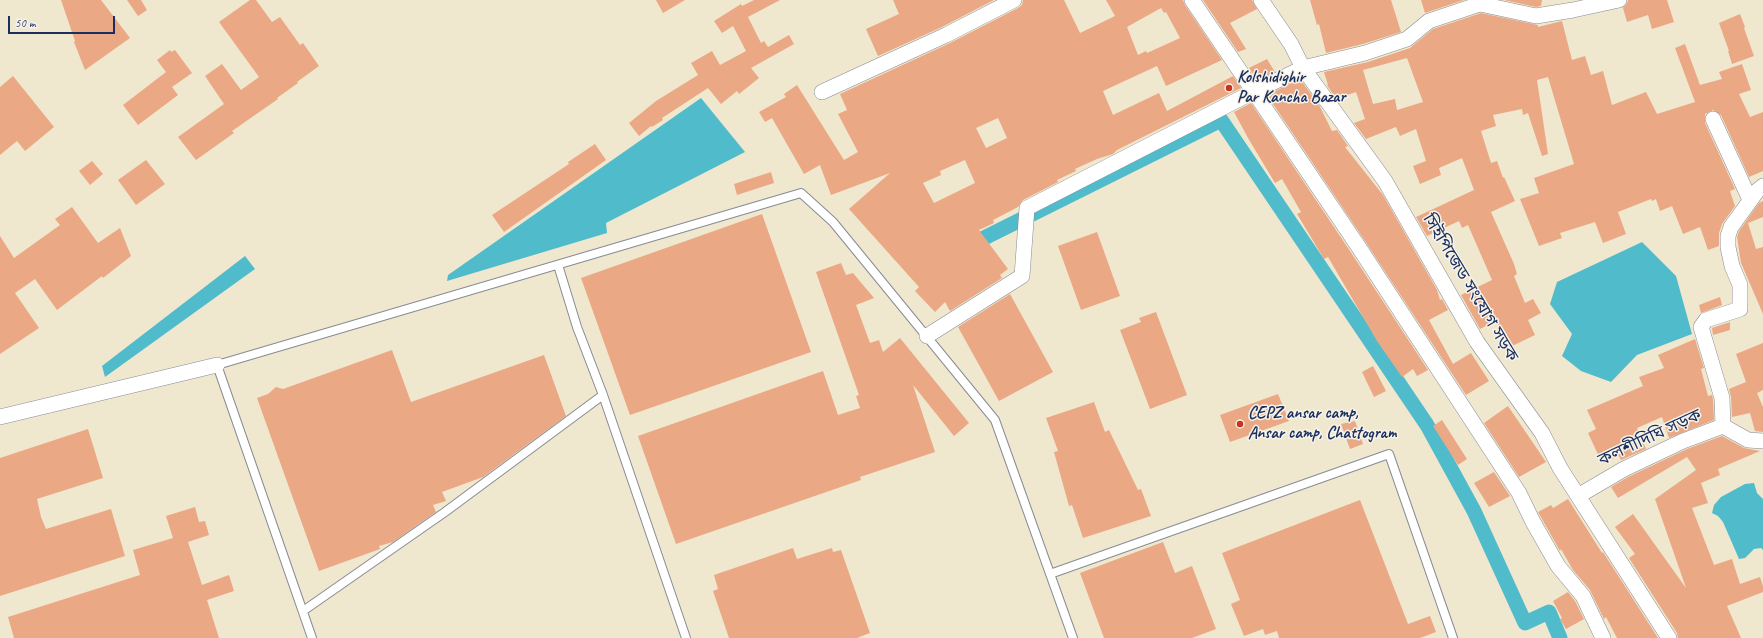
<!DOCTYPE html>
<html>
<head>
<meta charset="utf-8">
<style>
  body { margin:0 }
  #map { position:relative; width:1763px; height:638px; overflow:hidden; background:#f0e7cf; font-family:Caveat,sans-serif }
  canvas { display:block }
  .scale { position:absolute; left:8px; top:16px; width:107px; height:18px; box-sizing:border-box; border:2px solid #1b2f5e; border-top:0; padding-left:5px; font-size:12px; line-height:14px; white-space:nowrap; color:#1b2f5e; -webkit-text-stroke:3px #f7f3e8; paint-order:stroke }
</style>
</head>
<body>
<div id="map">
<canvas width="1763" height="638"></canvas>
<div class="scale">50 m</div>
</div>
<script>
const ctx = document.querySelector('canvas').getContext('2d');
ctx.lineJoin = 'round';
function fillPath(path, color) { ctx.fillStyle = color; ctx.fill(path, 'evenodd'); }
const toPath = rows => new Path2D(rows.map(r => 'M' + r).join(''));
function stroke(path, color, width, dash) { ctx.strokeStyle = color; ctx.lineWidth = width; ctx.lineCap = dash ? 'butt' : 'round'; ctx.setLineDash(dash || []); ctx.stroke(path); }
function drawText(font, color, halo, rows, align = 'center') {
  ctx.font = font + ' Caveat,"Noto Sans Bengali",sans-serif'; ctx.lineWidth = 3; ctx.setLineDash([]); ctx.textBaseline = 'middle'; ctx.strokeStyle = halo; ctx.fillStyle = color; for (const [text, x, y, turn = 0] of rows) {
    ctx.save(); ctx.translate(x, y); ctx.rotate((+turn || 0) * Math.PI / 180); ctx.textAlign = isNaN(turn) ? turn : align; if (halo) ctx.strokeText(text, 0, 0); ctx.fillText(text, 0, 0); ctx.restore();
  }
}
fillPath(toPath([
  [701,98,745,152,606,223,607,233,447,281,448,275],
  [1642,242,1676,276,1692,334,1637,355,1611,382,1581,371,1562,356,1572,334,1550,304,1557,282],
  [245,256,255,269,105,377,102,366],
  [1754,483,1757,493,1763,499,1763,550,1761,548,1754,549,1745,558,1739,559,1723,522,1718,516,1712,513,1714,505,1721,497,1745,484]
]), '#50bccb');
stroke(toPath([
  [972,244,1221,120,1427,425,1474,511,1525,623,1549,612,1560,638]
]), '#50bccb', 15);
fillPath(toPath([
  [61,0,101,0,130,38,85,70,74,42,75,41],
  [127,0,141,0,147,10,138,16],
  [250,0,256,0,272,22,280,17,300,45,303,43,319,66,297,82,298,83,277,98,278,99,232,131,234,133,196,160,178,137,224,104,205,76,222,64,241,90,259,77,219,22],
  [656,0,685,0,663,13],
  [754,0,780,0,748,17,761,43,764,41,768,47,789,35,794,44,751,68,759,78,739,94,737,91,721,104,708,88,662,118,663,120,652,127,651,126,639,136,629,123,656,101,698,75,691,63,712,51,720,65,746,51,733,26,722,33,714,21,741,4,742,6],
  [893,0,994,0,942,27,878,56,866,29,899,14],
  [1023,0,1064,0,1080,33,1115,16,1106,0,1183,0,1185,5,1222,60,1166,86,1157,66,1103,91,1113,115,1159,93,1167,111,1233,76,1241,88,1117,150,1113,154,1097,159,1075,169,1076,171,1057,180,1058,182,1023,200,1018,207,993,220,994,223,979,230,1008,269,1000,275,1002,278,950,311,945,302,935,312,915,291,919,287,849,209,890,173,831,195,820,165,804,174,772,118,765,122,759,112,786,97,784,94,797,85,844,160,858,152,838,114,847,110,840,94,950,43,1018,8,1022,5],
  [1161,8,1164,13,1166,12,1180,38,1147,53,1146,51,1138,55,1127,27],
  [998,118,1007,138,986,148,976,128],
  [965,160,975,183,934,203,923,183,941,175,940,171],
  [1203,0,1252,0,1257,9,1230,23,1246,49,1238,52],
  [1310,0,1391,0,1401,32,1363,44,1326,53,1319,24,1317,25],
  [1421,0,1464,0,1425,13],
  [1504,0,1542,0,1541,6,1536,7],
  [1628,0,1667,0,1674,22,1652,29,1648,15,1627,22,1623,8,1627,3],
  [1481,13,1538,25,1538,27,1562,21,1572,60,1585,56,1591,75,1603,71,1612,105,1646,92,1657,114,1695,102,1675,48,1685,44,1700,85,1722,79,1719,72,1742,64,1751,90,1739,94,1750,117,1763,112,1763,171,1749,177,1721,115,1713,110,1705,114,1705,123,1735,189,1730,191,1735,206,1722,224,1719,233,1719,246,1708,250,1700,227,1683,234,1672,206,1660,211,1656,199,1652,201,1651,199,1618,212,1626,234,1603,243,1595,222,1592,223,1560,233,1562,238,1539,246,1520,199,1539,193,1534,178,1574,164,1548,77,1537,80,1548,154,1542,156,1528,113,1523,115,1522,109,1493,115,1496,126,1481,131,1491,163,1497,161,1503,178,1504,177,1515,201,1491,212,1514,264,1517,274,1514,276,1525,303,1533,299,1541,313,1528,320,1535,335,1510,347,1496,321,1480,329,1461,295,1492,280,1468,225,1462,228,1459,221,1427,236,1416,217,1474,190,1462,158,1439,168,1441,175,1420,184,1413,166,1426,161,1416,129,1400,136,1396,127,1366,139,1354,123,1365,119,1356,92,1336,99,1327,85,1328,85,1324,72,1368,62,1410,48,1433,29],
  [1407,58,1423,102,1397,110,1395,99,1373,104,1363,70],
  [1740,14,1745,27,1744,28,1754,56,1732,64,1728,51,1729,51,1719,23],
  [170,50,171,52,175,50,192,73,172,87,178,95,138,125,123,105,166,72,157,60],
  [1267,59,1275,72,1257,80,1249,68],
  [13,76,54,127,25,151,17,141,0,155,0,87],
  [1300,79,1319,105,1332,131,1337,130,1348,146,1345,147,1383,195,1437,290,1440,300,1442,299,1448,310,1429,320,1453,364,1471,353,1489,381,1466,395,1365,241,1267,95],
  [1251,103,1350,251,1428,370,1417,376,1413,369,1402,377,1377,341,1328,257,1324,259,1297,214,1301,212,1282,179,1275,183,1248,138,1234,112],
  [595,144,606,160,504,232,492,215,569,164,568,162],
  [146,160,165,184,136,205,118,180],
  [92,161,103,174,90,185,79,171],
  [771,172,774,183,737,195,734,184],
  [1763,201,1763,217,1748,223,1756,249,1763,247,1763,314,1741,263,1737,237,1739,231,1759,203],
  [72,207,98,243,120,228,131,256,103,278,102,276,57,310,35,279,15,293,39,328,0,354,0,236,14,258,60,225,55,219],
  [762,214,811,352,630,415,581,278],
  [1097,232,1120,296,1081,310,1058,246],
  [841,263,846,275,853,273,874,298,856,305,870,343,879,340,883,352,900,338,969,423,954,436,913,385,935,452,860,477,861,480,676,544,638,436,823,371,838,415,860,408,856,396,859,395,816,272],
  [1010,294,1053,372,999,401,958,327],
  [1720,297,1722,305,1701,313,1699,305],
  [1156,312,1187,395,1150,409,1120,330,1141,322,1139,318],
  [1730,322,1730,330,1713,335,1712,328],
  [1695,339,1704,368,1701,369,1708,396,1712,395,1713,399,1714,420,1669,438,1662,417,1637,428,1646,449,1621,460,1619,456,1602,463,1588,433,1596,429,1587,410,1643,386,1639,377,1664,368,1658,355],
  [1763,343,1763,390,1757,393,1763,407,1763,432,1755,431,1750,413,1732,417,1731,397,1729,389,1746,382,1736,354],
  [392,350,411,402,544,355,566,416,483,477,442,492,446,501,433,505,436,512,393,542,379,546,380,549,319,571,257,398,268,394,276,387,283,389],
  [1373,366,1386,391,1374,397,1362,372],
  [1278,394,1289,421,1230,442,1220,415],
  [1094,402,1105,432,1109,430,1138,490,1141,489,1151,516,1083,538,1072,505,1069,506,1054,452,1058,451,1046,418],
  [1508,406,1546,462,1519,477,1484,423],
  [1442,420,1467,459,1458,465,1433,426],
  [1355,421,1363,444,1350,449,1341,424],
  [88,429,103,478,37,499,41,517,46,529,111,509,125,556,0,596,0,458],
  [1722,436,1744,448,1760,451,1718,469,1720,475,1701,483,1708,503,1692,508,1714,565,1732,559,1740,584,1760,577,1763,586,1763,592,1727,606,1741,638,1678,638,1677,633,1629,558,1635,554,1615,527,1633,514,1686,588,1655,499,1696,470,1687,457,1618,498,1611,487,1628,477,1687,449],
  [1494,472,1510,496,1489,507,1474,483],
  [1568,499,1602,553,1603,552,1658,638,1617,638,1606,617,1604,619,1590,590,1573,570,1561,549,1560,551,1538,512,1551,505,1553,508],
  [1360,500,1408,624,1430,616,1436,632,1420,638,1279,638,1277,631,1265,635,1263,629,1244,636,1231,604,1240,600,1222,553],
  [195,507,199,522,205,521,209,535,188,542,202,585,229,575,234,591,207,600,219,638,14,638,8,617,140,575,133,550,173,538,166,516],
  [1163,542,1175,573,1192,566,1216,629,1192,638,1104,638,1080,573],
  [793,548,797,559,832,548,833,552,841,550,870,633,857,638,729,638,713,591,718,589,714,575],
  [1568,592,1575,601,1584,619,1566,629,1560,619,1562,618,1553,601]
]), '#eba885');
const service = toPath([
  [558,265,577,327,603,395,686,638],
  [1050,574,1389,454,1453,638],
  [303,611,445,512,603,395],
  [312,638,217,365,801,193,833,222,995,420,1073,638]
]);
const minor = toPath([
  [1192,0,1358,246,1519,493,1533,522,1558,566,1583,596,1603,638],
  [1261,0,1291,44,1303,68,1385,181,1477,342,1542,433,1560,468,1669,638],
  [822,92,946,35,1014,0],
  [1713,119,1750,200],
  [927,336,1022,276,1027,208,1253,92,1303,68,1365,53,1407,39,1429,21,1480,4,1536,16,1573,10,1619,0],
  [0,417,217,365],
  [1723,426,1748,440,1763,441],
  [1578,496,1624,469,1683,441,1723,426,1722,398,1701,327,1706,320,1740,309,1740,285,1732,266,1728,247,1728,236,1731,227,1758,190,1763,186]
]);
stroke(service, '#868b96', 10);
stroke(minor, '#868b96', 16);
stroke(service, '#fff', 8);
stroke(minor, '#fff', 15);
for (const [x, y, r, color] of [
  [1229,88,4,"#c8321e"],
  [1240,424,4,"#c8321e"]
]) { const dot = new Path2D(); dot.arc(x, y, r, 0, 2 * Math.PI); ctx.fillStyle = color; ctx.fill(dot); stroke(dot, '#f7f3e8', 1.5); }
drawText('bold 17px', '#1b2f5e', '#f7f3e8', [
  ["Kolshidighir",1237,78],
  ["Par Kancha Bazar",1237,98],
  ["CEPZ ansar camp,",1248,414],
  ["Ansar camp, Chattogram",1248,434]
], 'left');
drawText('17px', '#1b2f5e', '#f7f3e8', [
  ["সিইপিজেড সংযোগ সড়ক",1470,288,59],
  ["কলশীদিঘি সড়ক",1650,438,-25]
]);
</script>
</body>
</html>
